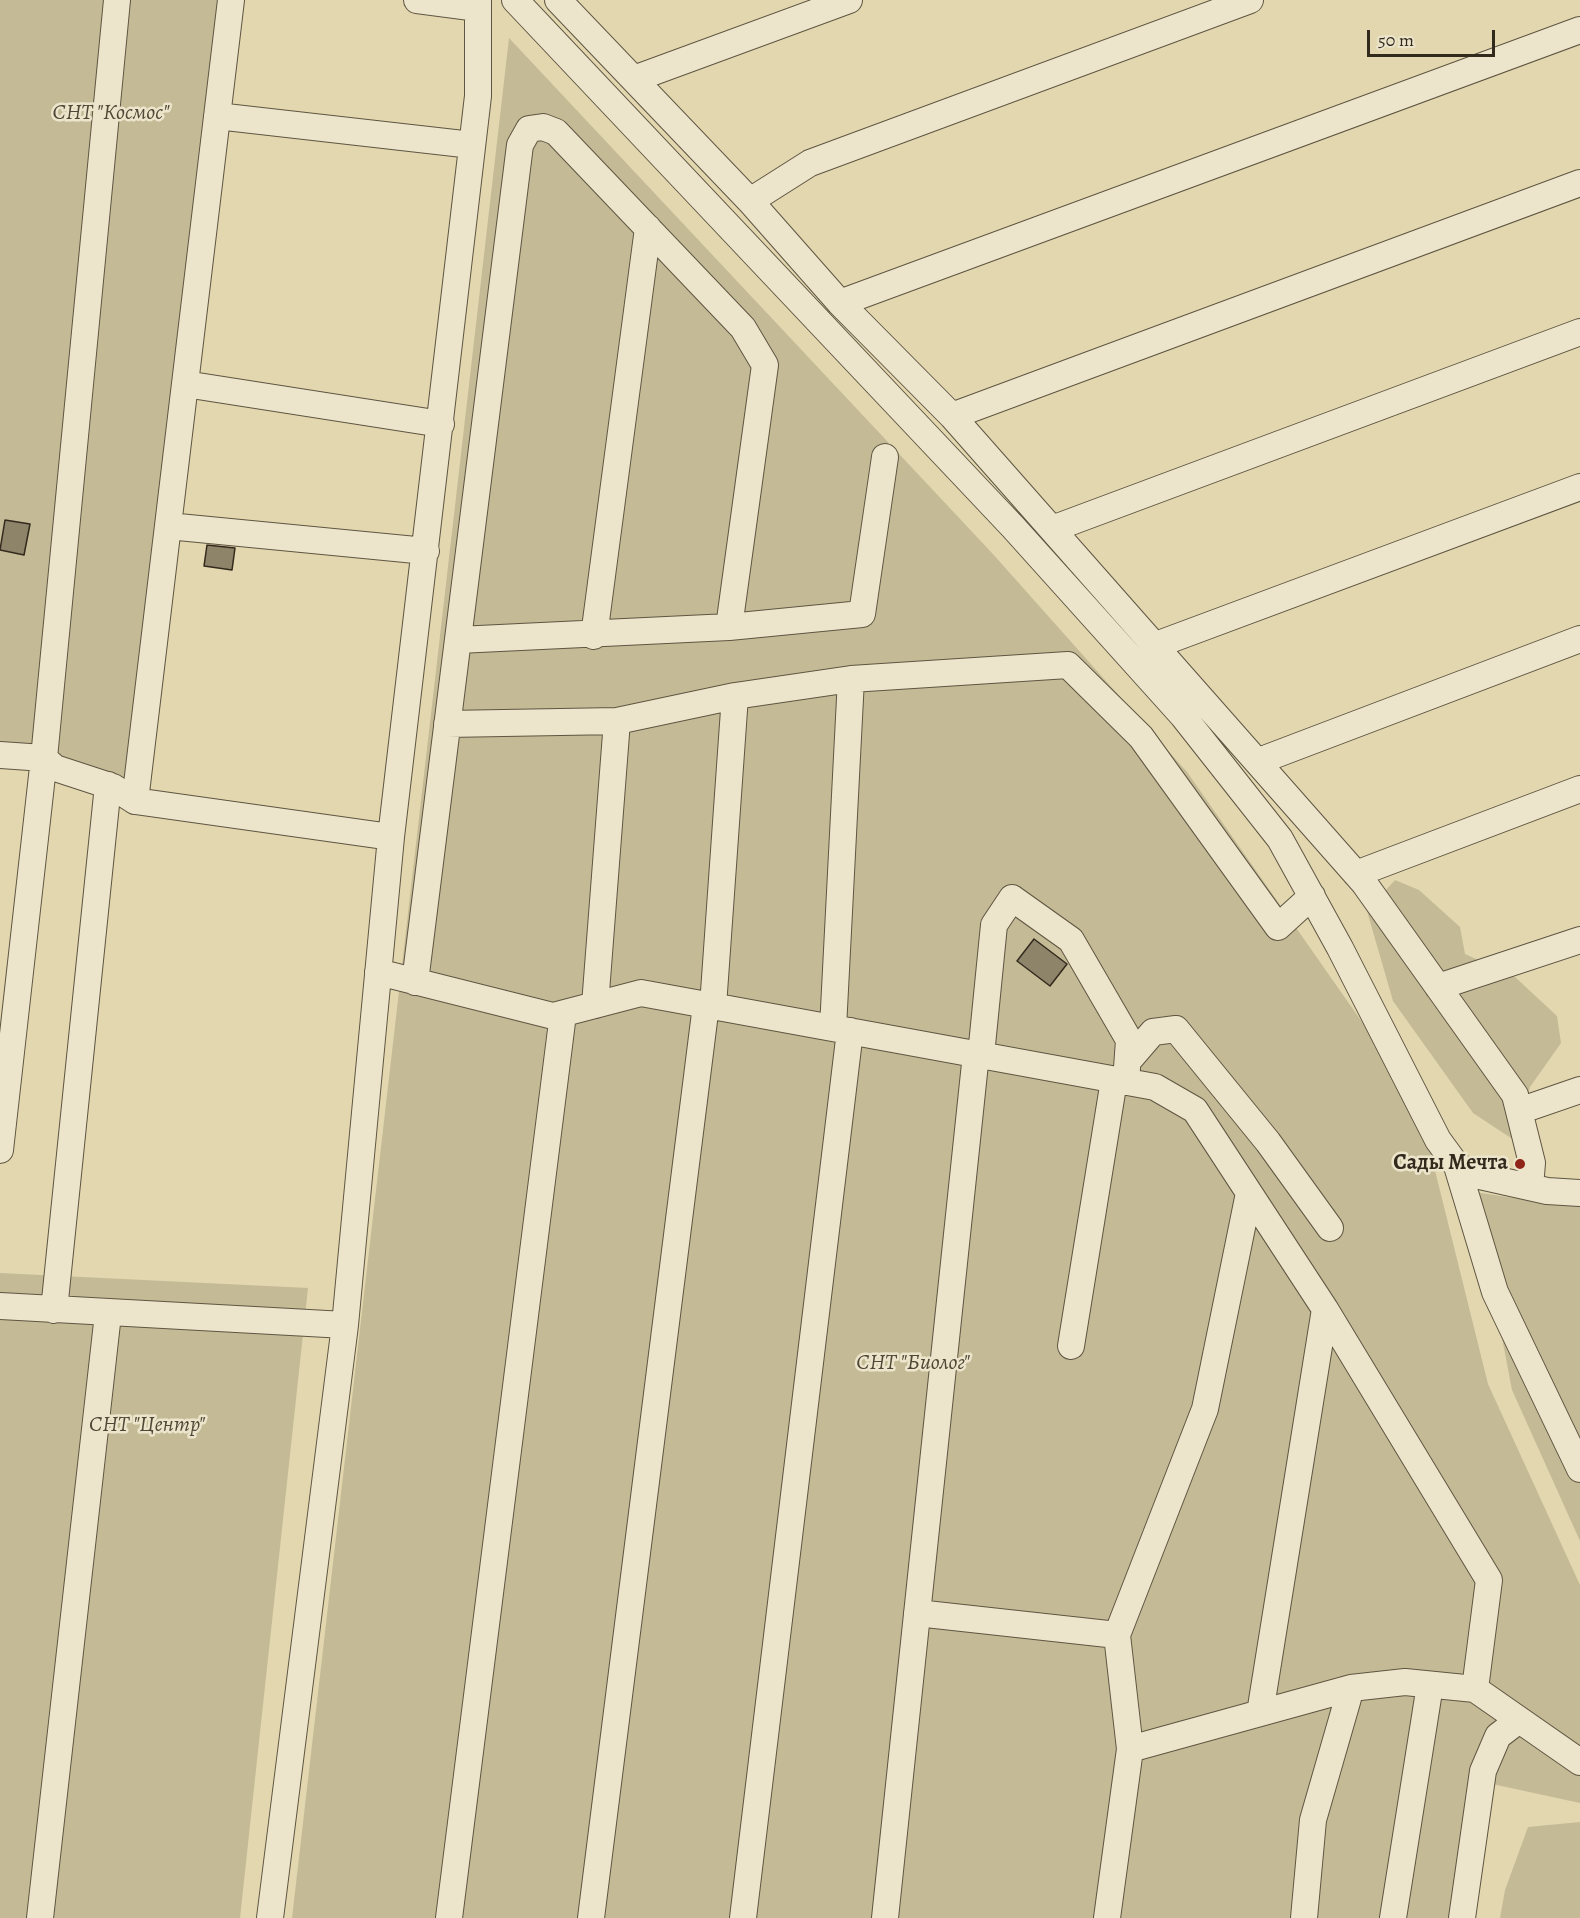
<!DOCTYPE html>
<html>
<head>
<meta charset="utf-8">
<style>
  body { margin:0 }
  #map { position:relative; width:1580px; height:1918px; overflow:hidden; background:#e2d7af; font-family:Alegreya,serif }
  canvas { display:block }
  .scale { position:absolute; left:1367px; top:30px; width:128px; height:27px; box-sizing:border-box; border:3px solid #332a1e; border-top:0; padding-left:8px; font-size:18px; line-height:21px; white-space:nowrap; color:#332a1e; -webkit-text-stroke:4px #ece5cb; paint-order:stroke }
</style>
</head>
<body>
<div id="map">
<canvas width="1580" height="1918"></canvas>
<div class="scale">50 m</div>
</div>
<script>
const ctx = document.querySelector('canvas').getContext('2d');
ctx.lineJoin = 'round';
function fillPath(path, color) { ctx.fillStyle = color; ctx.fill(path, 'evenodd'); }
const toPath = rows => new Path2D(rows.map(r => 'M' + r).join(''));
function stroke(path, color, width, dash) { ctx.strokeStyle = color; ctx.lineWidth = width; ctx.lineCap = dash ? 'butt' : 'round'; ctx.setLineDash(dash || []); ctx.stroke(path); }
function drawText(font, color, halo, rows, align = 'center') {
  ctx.font = font + ' Alegreya,serif'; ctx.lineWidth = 5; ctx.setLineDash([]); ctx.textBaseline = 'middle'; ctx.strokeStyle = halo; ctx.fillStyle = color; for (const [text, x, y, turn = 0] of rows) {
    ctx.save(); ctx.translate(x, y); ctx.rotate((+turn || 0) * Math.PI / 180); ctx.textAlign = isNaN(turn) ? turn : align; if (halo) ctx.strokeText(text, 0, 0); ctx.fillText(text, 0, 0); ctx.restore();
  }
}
fillPath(toPath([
  [0,0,238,0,135,801,0,755],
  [509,38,992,553,1187,772,1418,1102,1488,1384,1580,1585,1580,1803,1483,1782,1456,1918,292,1918],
  [1395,880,1419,890,1460,927,1465,954,1515,977,1557,1016,1561,1043,1530,1087,1517,1142,1473,1113,1393,1001,1367,911],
  [1474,1192,1528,1200,1580,1203,1580,1541,1512,1390],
  [0,1273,308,1288,240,1918,0,1918],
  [1580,1822,1580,1918,1500,1918,1505,1890,1528,1827]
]), '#c4ba96');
const building = toPath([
  [5,520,30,524,24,555,0,550,5,520],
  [207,545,235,548,232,570,204,566,207,545],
  [1034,939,1067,964,1050,986,1017,961,1034,939]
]);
fillPath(building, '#8e8469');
stroke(building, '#332a1e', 1.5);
const minor = toPath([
  [417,0,478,8],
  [515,0,1013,527,1183,716,1280,839,1340,948,1438,1140,1457,1166,1480,1176,1547,1191,1580,1193],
  [558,0,750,201,840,303,952,416,1364,883,1515,1095,1532,1163,1530,1187],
  [634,79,849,0],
  [217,116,472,145],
  [750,201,810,163,1250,0],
  [840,303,1580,30],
  [185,384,441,424],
  [952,416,1580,183],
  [168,526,426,551],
  [1052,529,1580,332],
  [594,636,648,228],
  [458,640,729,627,862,614,885,457],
  [1156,645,1580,487],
  [447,724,617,721,735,696,851,679,1068,665,1141,737,1278,927,1312,896],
  [0,755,44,758,55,768,113,787,135,801,391,837],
  [1259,761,1580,639],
  [135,801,231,0],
  [1356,874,1580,789],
  [378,972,553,1016,641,993,1155,1087,1195,1110,1325,1309,1489,1580,1475,1689],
  [415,982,520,145,529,129,543,127,556,132,743,328,765,365,729,627],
  [1438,987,1580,940],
  [595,1005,617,721],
  [713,1006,735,696],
  [833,1028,851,679],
  [981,1055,994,925,1012,898,1071,940,1129,1040,1126,1082],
  [1128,1061,1153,1032,1176,1029,1268,1142,1330,1228],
  [1519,1111,1580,1090],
  [0,1150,44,758,117,0],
  [1457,1166,1495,1292,1580,1469],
  [0,1306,345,1325],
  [54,1310,108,785],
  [1071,1346,1114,1080],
  [917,1613,1117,1635],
  [1260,1713,1325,1309],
  [1130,1749,1117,1635,1205,1409,1249,1193],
  [40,1918,108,1314],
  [270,1918,345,1325,391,837,478,96,478,0],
  [449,1918,563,1014],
  [591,1918,706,1005],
  [743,1918,850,1031],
  [885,1918,976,1054],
  [1107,1918,1130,1749,1351,1688,1405,1682,1475,1689,1580,1762],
  [1304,1918,1313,1820,1351,1688],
  [1393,1918,1430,1685],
  [1462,1918,1483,1771,1498,1736,1519,1720]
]);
stroke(minor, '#5f5542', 28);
stroke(minor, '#ece5cb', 26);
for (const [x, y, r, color] of [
  [1520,1164,6,"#8f2418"]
]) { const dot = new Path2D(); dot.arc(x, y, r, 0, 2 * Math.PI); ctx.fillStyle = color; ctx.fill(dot); stroke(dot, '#ece5cb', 2); }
drawText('italic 22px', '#504736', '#ece5cb', [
  ["СНТ \"Космос\"",111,114],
  ["СНТ \"Биолог\"",913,1364],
  ["СНТ \"Центр\"",147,1426]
]);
drawText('bold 22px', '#332a1e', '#ece5cb', [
  ["Сады Мечта",1508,1164]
], 'right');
</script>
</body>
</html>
